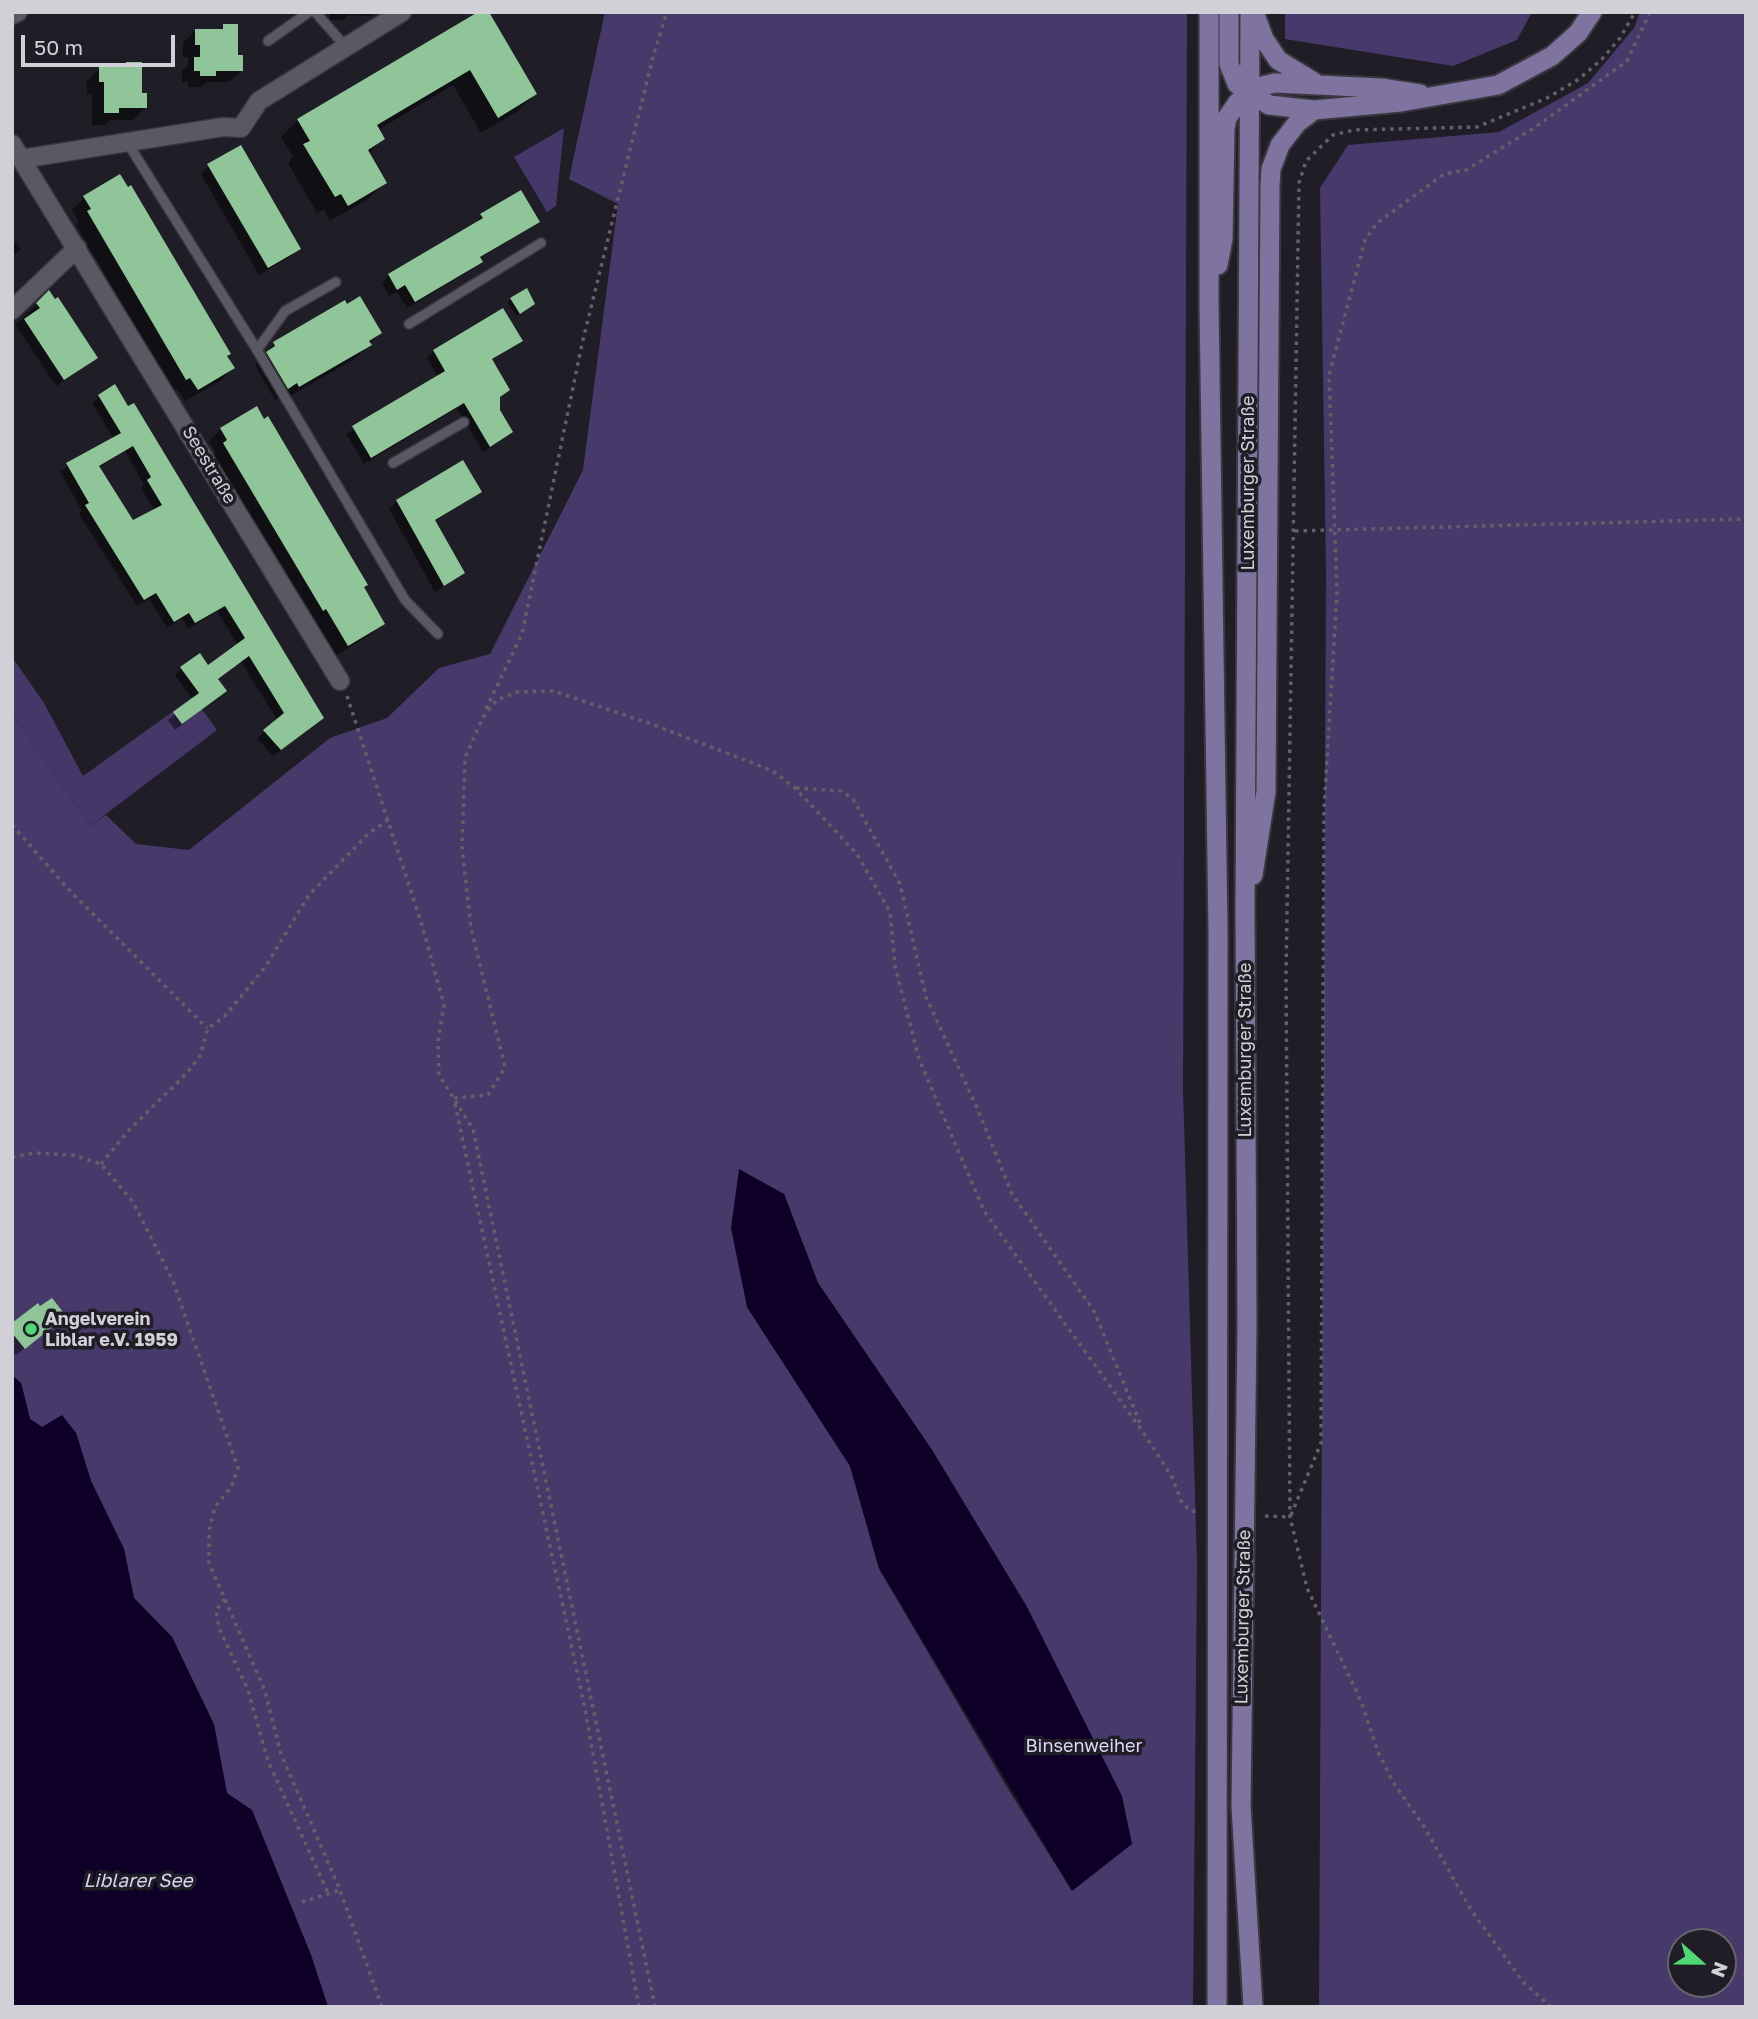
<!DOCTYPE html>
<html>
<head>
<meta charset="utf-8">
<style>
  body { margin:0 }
  #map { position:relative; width:1758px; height:2019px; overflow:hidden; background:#1f1d26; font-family:"Golos Text",sans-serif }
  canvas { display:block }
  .frame { position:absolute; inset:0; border:14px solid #d1d0d6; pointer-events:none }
  .north { position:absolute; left:1667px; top:1928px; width:70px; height:70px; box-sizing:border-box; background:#1f1d26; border:2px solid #66656c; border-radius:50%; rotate:111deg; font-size:19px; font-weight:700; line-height:28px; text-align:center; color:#d1d0d6 }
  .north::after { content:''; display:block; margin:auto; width:24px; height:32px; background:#51d674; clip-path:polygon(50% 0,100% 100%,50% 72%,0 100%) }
  .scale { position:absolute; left:21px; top:35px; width:154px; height:32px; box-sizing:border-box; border:4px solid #d1d0d6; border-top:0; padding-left:9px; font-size:21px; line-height:24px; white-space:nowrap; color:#d1d0d6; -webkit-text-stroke:5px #1f1d26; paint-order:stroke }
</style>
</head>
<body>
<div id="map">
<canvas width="1758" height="2019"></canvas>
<div class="frame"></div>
<div class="north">N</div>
<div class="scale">50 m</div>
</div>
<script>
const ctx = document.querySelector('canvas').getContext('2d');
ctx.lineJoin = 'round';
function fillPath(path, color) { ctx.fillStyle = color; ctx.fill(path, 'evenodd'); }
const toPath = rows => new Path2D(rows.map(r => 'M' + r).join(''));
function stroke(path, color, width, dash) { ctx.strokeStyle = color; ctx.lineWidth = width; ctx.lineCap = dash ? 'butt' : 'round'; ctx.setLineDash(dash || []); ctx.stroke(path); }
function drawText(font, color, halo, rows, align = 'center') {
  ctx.font = font + ' "Golos Text",sans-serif'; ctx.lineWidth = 7; ctx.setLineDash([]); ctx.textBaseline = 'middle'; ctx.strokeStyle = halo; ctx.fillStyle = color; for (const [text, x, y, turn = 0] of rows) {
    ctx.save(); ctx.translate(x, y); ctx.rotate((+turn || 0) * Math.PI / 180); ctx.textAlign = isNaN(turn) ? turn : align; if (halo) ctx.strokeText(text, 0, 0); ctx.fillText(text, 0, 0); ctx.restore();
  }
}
fillPath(toPath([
  [564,128,556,206,547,212,514,157],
  [12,657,44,703,83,776,193,697,217,730,90,826,12,714]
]), '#453868');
fillPath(toPath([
  [605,12,1187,12,1183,1089,1197,1563,1193,2007,328,2007,311,1955,252,1811,227,1794,214,1724,172,1637,134,1598,124,1549,91,1481,76,1433,42,1427,30,1419,21,1383,12,1375,12,714,90,826,106,815,136,844,189,850,330,738,387,718,439,668,490,654,583,470,618,204,569,179],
  [784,1194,818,1283,932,1450,1027,1607,1072,1891,1008,1789,879,1569,850,1466,747,1307],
  [1285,12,1532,12,1517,40,1453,66,1285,39],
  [1640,12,1746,12,1746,2007,1319,2007,1326,572,1320,188,1348,145,1499,132,1588,83,1634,28],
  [1681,1942,1723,1942,1723,1984,1681,1984]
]), '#473a6b');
fillPath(toPath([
  [739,1169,784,1194,818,1283,932,1450,1027,1607,1122,1796,1132,1844,1072,1891,879,1568,850,1466,747,1307,731,1228],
  [12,1375,21,1383,30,1419,42,1427,62,1415,76,1433,91,1481,124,1549,134,1598,172,1637,214,1725,227,1793,252,1810,311,1955,328,2007,12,2007]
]), '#0e0027');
fillPath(toPath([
  [330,12,374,12,371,16,348,15,343,20,330,20],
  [481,12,535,94,518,111,481,133,453,85,378,130,383,139,368,154,385,182,368,199,330,221,324,209,317,213,288,163,293,157,281,137,298,120],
  [223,26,242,70,229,82,207,82,201,87,188,87,188,82,182,82,182,71,188,65,188,57,183,57,183,43,195,31,218,31],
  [127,63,145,108,133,120,110,120,105,125,92,125,92,94,87,94,87,81,100,68,122,68],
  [209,166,299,249,291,256,259,275,201,174],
  [84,198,226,356,233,368,220,381,185,401,177,389,173,391,76,225,79,222,72,210],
  [481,215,538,222,479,259,473,269,407,308,397,292,389,296,382,283,389,275,475,225],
  [12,239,21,249,12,257],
  [49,293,96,358,56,386,16,325],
  [511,299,533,304,516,316,508,303],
  [344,302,380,333,357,357,287,398,284,394,275,400,255,365,274,344],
  [520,340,491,361,508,390,498,399,499,411,511,431,504,438,483,452,457,408,364,464,346,434,438,377,427,358,434,351],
  [114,386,315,724,273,756,257,738,278,721,241,662,217,680,225,691,175,730,168,720,193,700,175,675,182,668,208,667,238,645,217,611,188,629,182,618,167,628,149,599,137,606,79,514,82,511,60,471,114,439,92,403],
  [125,451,144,485,141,488,155,511,133,522,98,468],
  [221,429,362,588,382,623,370,635,335,656,314,620,310,622,212,456,216,453,209,441],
  [480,492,434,522,463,573,435,592,389,509,397,501],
  [56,1324,16,1355,12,1351,12,1326]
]), '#0007');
fillPath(toPath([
  [478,12,489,12,537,94,498,118,470,70,377,125,385,139,368,150,387,183,348,206,341,194,335,197,303,144,310,141,297,119],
  [223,24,238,24,238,55,243,55,243,71,216,71,216,76,200,76,200,71,194,71,194,57,200,57,200,45,195,45,195,29,223,29],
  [126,62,142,62,142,93,147,93,147,108,119,108,119,113,104,113,104,82,99,82,99,67,126,67],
  [241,145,301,249,268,268,207,164],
  [120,174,128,187,131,185,231,354,227,356,235,368,198,390,190,378,186,380,87,211,91,209,83,196],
  [521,190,540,222,480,257,483,262,415,302,405,285,397,290,388,274,483,218,480,214],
  [527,288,535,304,520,314,510,298],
  [49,290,55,299,58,297,98,358,64,380,24,319,40,308,36,303],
  [360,296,382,333,369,341,372,345,299,387,297,383,288,389,266,352,275,346,273,342,345,300,347,304],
  [503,308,523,341,492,359,510,390,500,397,500,410,513,432,490,447,464,403,371,458,352,426,445,371,433,350],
  [115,384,128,406,134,403,324,718,281,750,263,730,284,713,249,656,218,679,227,691,182,724,173,712,199,693,180,667,200,653,208,665,245,638,225,606,195,623,189,613,174,622,156,593,144,600,85,505,89,503,66,463,121,433,98,395],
  [133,446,151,477,147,480,162,505,133,520,99,466],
  [257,406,264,419,268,416,368,585,364,587,385,624,348,646,326,609,323,611,223,443,227,440,220,428],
  [463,460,482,492,435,520,465,573,444,586,396,500],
  [52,1298,66,1316,25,1349,12,1333,12,1323,38,1303,40,1306]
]), '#90c599');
const service = toPath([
  [315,12,346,47],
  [268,41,309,12],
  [127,142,257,350,405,600,438,634],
  [409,324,541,243],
  [257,350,285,311,336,282],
  [393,463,464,422]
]);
const minor = toPath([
  [12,15,18,12],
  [12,144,340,681],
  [21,159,223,127,241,128,259,101,402,12],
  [12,310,77,248]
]);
const primary = toPath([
  [1209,12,1209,303,1218,931,1217,2007],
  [1229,12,1229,64,1237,84,1269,105,1314,110,1401,102,1498,85,1552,56,1578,33,1592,12],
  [1250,12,1245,907,1247,1325,1241,1806,1253,2007],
  [1254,12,1264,39,1278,60,1314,82],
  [1218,265,1223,239,1225,129,1227,118,1238,102,1258,87,1275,83,1381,88,1420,94],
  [1253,875,1266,792,1270,185,1271,169,1280,145,1297,123,1314,110]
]);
stroke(service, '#39373f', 12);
stroke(minor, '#39373f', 21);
stroke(primary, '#39373f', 23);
stroke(toPath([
  [1295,531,1746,519],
  [347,696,422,925,444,1005,438,1041,439,1075,473,1129,655,2007],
  [486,709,522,634,582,344,654,53,667,12],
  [796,788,841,791,853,799,900,884,926,997,978,1110,1012,1194,1094,1311,1140,1423],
  [12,825,71,892,207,1028],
  [454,1098,488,1095,505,1067,471,928,462,847,465,758,483,717,497,700,517,692,553,691,654,725,773,771,795,788,857,854,890,912,895,966,919,1059,984,1211,1143,1432,1172,1477,1182,1503,1191,1511,1199,1512],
  [455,1104,585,1709,639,2007],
  [12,1157,34,1153,73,1155,101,1164,133,1202,173,1281,238,1468,231,1487,215,1507,209,1532,209,1563,265,1691,281,1754,340,1890,382,2007],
  [101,1164,130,1129,186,1074,200,1056,208,1028,224,1017,266,966,309,895,368,834,389,819],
  [1291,1515,1321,1443,1324,810,1337,592,1329,375,1365,240,1377,223,1444,174,1466,170,1534,128,1627,61,1650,12],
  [1265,1516,1290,1517],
  [225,1599,216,1610,219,1628,248,1690,268,1761,328,1893],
  [302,1902,340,1890],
  [1551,2007,1524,1983,1471,1910,1425,1828,1393,1782,1378,1752,1361,1701,1307,1588,1290,1517,1286,976,1299,183,1306,161,1333,135,1354,130,1477,127,1547,98,1579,79,1602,59,1620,38,1635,12]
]), '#626068', 3.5, [3.5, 5]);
stroke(service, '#5a5862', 9);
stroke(minor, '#5a5862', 18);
stroke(primary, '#7e749f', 19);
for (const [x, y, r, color] of [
  [31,1329,7,"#51d674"]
]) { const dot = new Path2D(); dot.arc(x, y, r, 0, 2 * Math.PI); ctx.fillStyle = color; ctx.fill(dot); stroke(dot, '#1f1d26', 2.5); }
drawText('18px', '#d1d0d6', '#1f1d26', [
  ["Seestraße",209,465,59],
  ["Luxemburger Straße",1248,483,-90],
  ["Luxemburger Straße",1245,1050,-90],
  ["Luxemburger Straße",1243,1617,-89]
]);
drawText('bold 18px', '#d1d0d6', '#1f1d26', [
  ["Angelverein",45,1319],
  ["Liblar e.V. 1959",45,1340]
], 'left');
drawText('18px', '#dfd8f9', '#1f1d26', [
  ["Binsenweiher",1084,1746]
]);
drawText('italic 19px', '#d8d2f3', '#1f1d26', [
  ["Liblarer See",138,1881]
]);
</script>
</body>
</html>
